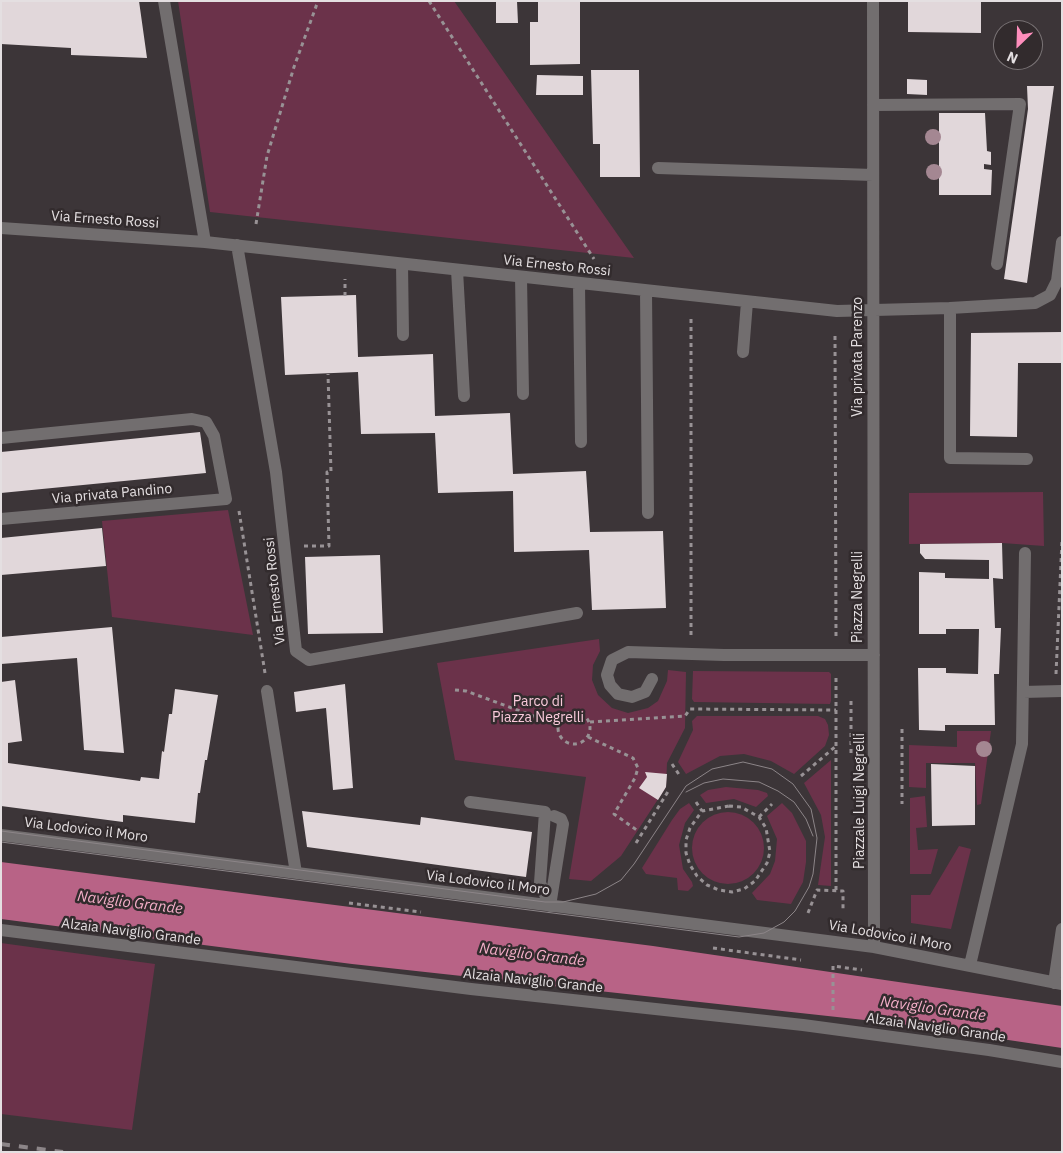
<!DOCTYPE html>
<html>
<head>
<meta charset="utf-8">
<style>
  body { margin:0 }
  #map { position:relative; width:1063px; height:1153px; overflow:hidden; background:#3c3538; font-family:"IBM Plex Sans",sans-serif }
  canvas { display:block }
  .frame { position:absolute; inset:0; border:2px solid #e4dfe1; pointer-events:none }
  .north { position:absolute; left:993px; top:20px; width:50px; height:50px; box-sizing:border-box; background:#322b2d; border:1px solid #797375; border-radius:50%; rotate:204deg; font-size:14px; font-weight:700; line-height:20px; text-align:center; color:#e4dfe1 }
  .north::after { content:''; display:block; margin:auto; width:18px; height:22px; background:#fe8ebc; clip-path:polygon(50% 0,100% 100%,50% 72%,0 100%) }
</style>
</head>
<body>
<div id="map">
<canvas width="1063" height="1153"></canvas>
<div class="frame"></div>
<div class="north">N</div>
</div>
<script>
const ctx = document.querySelector('canvas').getContext('2d');
ctx.lineJoin = 'round';
function fillPath(path, color) { ctx.fillStyle = color; ctx.fill(path, 'evenodd'); }
const toPath = rows => new Path2D(rows.map(r => 'M' + r).join(''));
function stroke(path, color, width, dash) { ctx.strokeStyle = color; ctx.lineWidth = width; ctx.lineCap = dash ? 'butt' : 'round'; ctx.setLineDash(dash || []); ctx.stroke(path); }
function drawText(font, color, halo, rows, align = 'center') {
  ctx.font = font + ' "IBM Plex Sans",sans-serif'; ctx.lineWidth = 5; ctx.setLineDash([]); ctx.textBaseline = 'middle'; ctx.strokeStyle = halo; ctx.fillStyle = color; for (const [text, x, y, turn = 0] of rows) {
    ctx.save(); ctx.translate(x, y); ctx.rotate((+turn || 0) * Math.PI / 180); ctx.textAlign = isNaN(turn) ? turn : align; if (halo) ctx.strokeText(text, 0, 0); ctx.fillText(text, 0, 0); ctx.restore();
  }
}
fillPath(toPath([
  [178,1,454,1,634,258,210,212],
  [1043,492,1044,546,1002,543,909,544,909,493],
  [228,510,253,635,112,617,102,521],
  [599,639,600,651,593,665,592,680,598,695,612,708,628,713,648,708,658,701,667,681,668,670,686,672,685,728,667,763,666,787,621,856,591,881,569,879,586,777,455,760,437,663],
  [693,671,829,672,831,674,831,701,830,704,694,702,692,699],
  [697,716,818,716,825,719,828,725,829,735,825,746,794,774,771,761,744,754,720,756,686,774,678,762,693,730,692,721],
  [957,731,991,731,981,804,977,805,975,763,926,763,926,788,909,787,909,745,957,747],
  [831,760,831,886,818,885,825,837,821,815,804,783],
  [726,787,758,790,767,793,768,796,756,807,734,799,706,803,700,795,708,790],
  [925,796,927,827,916,828,918,850,938,849,931,874,910,874,910,798],
  [689,803,694,810,685,823,679,845,683,869,692,882,693,886,688,891,678,890,677,878,646,874,642,868,672,820,680,809],
  [782,803,792,813,806,841,806,862,803,882,791,904,757,900,752,893,770,874,775,861,777,839,767,816],
  '692 848a36 36 0 1 1 72 0a36 36 0 1 1-72 0Z',
  [959,846,971,849,951,929,911,923,911,895,930,895],
  [1,943,155,964,132,1130,1,1114]
]), '#6b324a');
fillPath(toPath([
  [1,862,653,946,1062,1006,1062,1048,901,1024,352,964,1,919]
]), '#b86386');
fillPath(toPath([
  [1,1,139,1,147,58,71,55,71,48,1,44],
  [496,1,517,1,518,23,496,23],
  [538,1,580,1,580,64,530,65,530,22,538,22],
  [908,1,981,1,981,33,908,32],
  [591,70,639,70,640,177,600,177,600,144,593,144],
  [537,75,583,76,583,95,536,95],
  [907,79,927,80,927,95,907,94],
  [1027,86,1054,86,1027,283,1004,279,1028,109],
  [939,113,985,113,987,151,991,152,991,165,984,164,984,169,992,170,991,195,939,195],
  [356,295,358,357,433,354,435,416,510,413,513,474,586,471,590,532,663,531,666,608,592,610,589,550,514,552,513,491,438,493,435,433,361,434,358,372,285,375,281,297],
  [1062,332,1062,363,1018,363,1017,437,970,436,971,333],
  [200,432,206,473,1,493,1,452],
  [102,528,106,566,1,575,1,538],
  [1002,543,1003,579,993,578,995,628,1001,628,999,674,994,674,995,725,945,725,945,731,919,730,918,668,946,668,946,673,978,674,979,629,946,629,946,634,919,634,919,572,945,573,945,578,989,579,989,560,925,559,920,553,920,544],
  [380,555,383,633,308,634,305,557],
  [112,627,124,753,84,750,77,658,1,664,1,637],
  [15,680,22,741,8,743,8,763,140,781,141,777,159,779,162,751,164,752,169,714,172,714,175,689,218,695,207,760,205,760,200,793,198,793,195,823,123,815,123,822,1,806,1,682],
  [345,684,353,788,333,790,326,708,296,712,294,692],
  [931,764,975,766,975,825,932,826],
  [645,772,667,774,666,787,658,800,639,788,647,777],
  [302,811,420,825,421,817,532,832,526,877,307,847]
]), '#e1d7da');
stroke(toPath([
  [429,1,594,259],
  [256,224,267,156,294,67,318,1],
  [345,296,345,279],
  [691,319,691,636],
  [835,336,836,638],
  [239,511,265,673],
  [304,546,329,546,327,472,331,472,328,374],
  [1056,674,1062,540],
  [455,690,466,691,558,725],
  '558 728a16 16 0 1 1 32 0a16 16 0 1 1-32 0Z',
  [590,722,685,716,690,709,836,710],
  [902,729,902,804],
  [588,737,633,758,638,768,635,778,614,814,638,831],
  [851,753,851,699],
  [672,764,680,776],
  [801,776,836,746],
  [696,802,702,811],
  [729,806,741,807,759,817,766,828,770,852,767,863,755,881,744,889,732,892,719,890,707,885,697,876,690,865,686,853,686,840,690,828,702,811,729,806],
  [759,817,772,804],
  [636,843,669,790],
  [836,890,836,674],
  [349,903,421,912],
  [808,913,817,890,843,891,843,910],
  [713,948,801,960],
  [833,1010,833,966,862,970]
]), '#989295', 3, [4, 4]);
stroke(toPath([
  [164,1,205,242],
  [873,1,874,947],
  [873,105,1020,104,997,264],
  [658,168,873,175],
  [1,228,205,242,837,311,950,308,950,458,1027,459],
  [237,245,276,472,296,651,309,660,577,613],
  [402,264,403,335],
  [457,270,464,396],
  [521,277,523,394],
  [579,284,581,442],
  [646,291,648,513],
  [950,308,1035,303,1050,295,1057,281,1062,242],
  [743,352,747,302],
  [1,438,192,419,206,422,214,436,226,499,1,519],
  [652,679,645,692,632,697,618,694,610,685,607,675,612,660,628,652,724,655,874,655],
  [267,691,296,873],
  [1023,692,1062,691],
  [470,802,545,812,540,883,550,906,563,824,561,819,554,816],
  [1,835,874,947,1062,984],
  [1,930,471,989,803,1025,989,1050,1062,1062],
  [970,965,1022,744,1025,553],
  [1054,983,1062,929]
]), '#726e6f', 12);
stroke(toPath([
  [686,792,704,783,723,779,759,782,778,791,794,802,806,819,813,836],
  [1,831,545,902,563,902,596,894,621,880,634,864,686,786,712,769,743,762,772,769,793,784,811,809,817,838,813,874,809,887,795,911,784,922,764,933,739,937,1,842]
]), '#8c8588', 1);
stroke(toPath([
  [1,1144,63,1152]
]), '#8c8588', 4, [9, 9]);
ctx.fillStyle = '#a48792';
for (const [x, y] of [
  [933,137],
  [934,172],
  [984,749]
]) { ctx.beginPath(); ctx.arc(x, y, 8, 0, 2 * Math.PI); ctx.fill(); }
drawText('14px', '#e4dfe1', '#322b2d', [
  ["Via Ernesto Rossi",105,220,4],
  ["Via Ernesto Rossi",557,266,6],
  ["Via privata Parenzo",858,357,-90],
  ["Via privata Pandino",112,494,-5],
  ["Via Ernesto Rossi",275,591,-96],
  ["Piazza Negrelli",858,597,-90],
  ["Piazzale Luigi Negrelli",860,801,-90],
  ["Via Lodovico il Moro",86,830,7],
  ["Via Lodovico il Moro",488,883,7],
  ["Alzaia Naviglio Grande",131,932,7],
  ["Via Lodovico il Moro",890,936,10],
  ["Alzaia Naviglio Grande",533,981,6],
  ["Alzaia Naviglio Grande",936,1028,8]
]);
drawText('14px', '#facadb', '#322b2d', [
  ["Parco di",538,702],
  ["Piazza Negrelli",538,718]
]);
drawText('italic 15px', '#f5afc9', '#322b2d', [
  ["Naviglio Grande",130,903,7],
  ["Naviglio Grande",532,955,7],
  ["Naviglio Grande",933,1009,8]
]);
</script>
</body>
</html>
